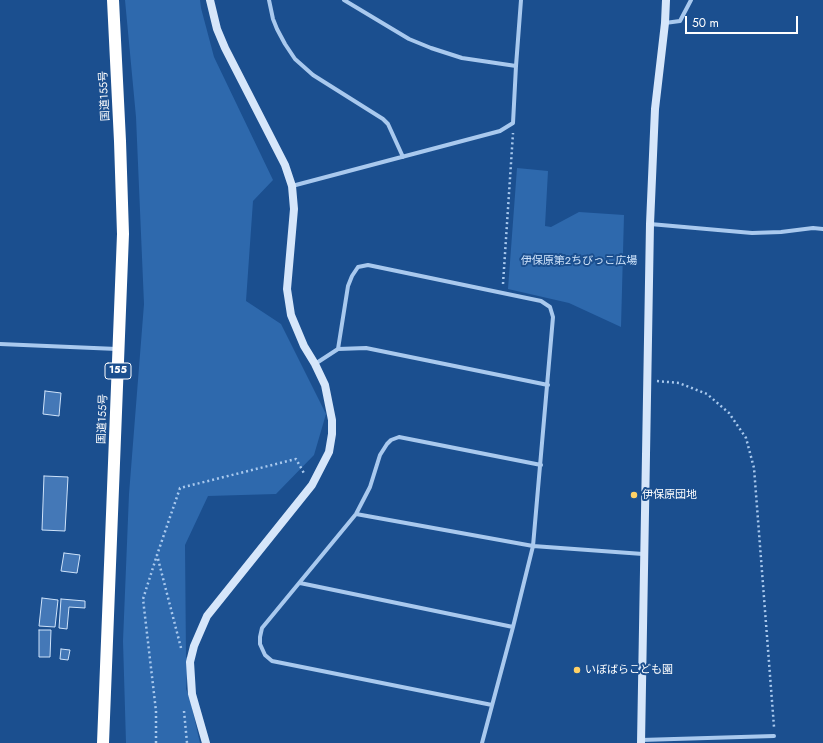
<!DOCTYPE html>
<html>
<head>
<meta charset="utf-8">
<style>
  body { margin:0 }
  #map { position:relative; width:823px; height:743px; overflow:hidden; background:#1b4f8f; font-family:Jost,sans-serif }
  canvas { display:block }
  .scale { position:absolute; left:685px; top:16px; width:113px; height:18px; box-sizing:border-box; border:2px solid #fff; border-top:0; padding-left:5px; font-size:12px; line-height:14px; white-space:nowrap; color:#fff; -webkit-text-stroke:3px #1b4f8f; paint-order:stroke }
</style>
</head>
<body>
<div id="map">
<canvas width="823" height="743"></canvas>
<div class="scale">50 m</div>
</div>
<script>
const ctx = document.querySelector('canvas').getContext('2d');
ctx.lineJoin = 'round';
function fillPath(path, color) { ctx.fillStyle = color; ctx.fill(path, 'evenodd'); }
const toPath = rows => new Path2D(rows.map(r => 'M' + r).join(''));
function stroke(path, color, width, dash) { ctx.strokeStyle = color; ctx.lineWidth = width; ctx.lineCap = dash ? 'butt' : 'round'; ctx.setLineDash(dash || []); ctx.stroke(path); }
function drawText(font, color, halo, rows, align = 'center') {
  ctx.font = font + ' Jost,"Noto Sans JP",sans-serif'; ctx.lineWidth = 4; ctx.setLineDash([]); ctx.textBaseline = 'middle'; ctx.strokeStyle = halo; ctx.fillStyle = color; for (const [text, x, y, turn = 0] of rows) {
    ctx.save(); ctx.translate(x, y); ctx.rotate((+turn || 0) * Math.PI / 180); ctx.textAlign = isNaN(turn) ? turn : align; if (halo) ctx.strokeText(text, 0, 0); ctx.fillText(text, 0, 0); ctx.restore();
  }
}
fillPath(toPath([
  [125,0,200,0,201,8,214,57,273,180,253,201,246,301,281,324,326,414,314,455,276,494,208,496,185,545,186,657,188,658,186,689,190,699,200,743,126,743,123,641,129,494,144,304,136,117],
  [517,168,548,171,545,226,551,227,579,212,624,215,621,327,569,303,508,289]
]), '#2e69ad');
const building = toPath([
  [45,391,61,393,59,416,43,414,45,391],
  [44,476,68,477,65,531,42,530,44,476],
  [64,553,80,555,77,573,61,571,64,553],
  [42,598,58,600,55,627,39,626,42,598],
  [61,599,85,601,85,608,69,607,67,629,59,628,61,599],
  [39,630,51,630,50,657,39,657,39,630],
  [61,649,70,650,68,660,60,659,61,649]
]);
fillPath(building, '#4478b7');
stroke(building, '#cfe3fa', 1);
stroke(toPath([
  [503,284,513,133],
  [657,381,679,383,707,394,729,413,746,438,754,468,774,727],
  [181,648,157,555,180,488,296,459,305,475],
  [184,711,187,743],
  [156,743,156,711,143,599,157,555]
]), '#a9c9ee', 2.5, [2, 3]);
stroke(toPath([
  [269,0,273,19,277,29,285,44,295,59,313,75,383,119,388,124,403,157],
  [344,0,409,39,431,48,462,58,516,66],
  [665,23,680,21,691,0],
  [292,186,500,131,513,123,516,66,521,0],
  [650,224,752,233,781,232,813,228,823,229],
  [0,344,117,349],
  [338,349,366,348,548,385],
  [315,364,338,349,348,286,352,276,358,267,368,265,541,301,550,307,553,317,533,546,513,627,482,743],
  [356,514,533,546,643,554],
  [300,583,513,627],
  [492,705,272,661,265,655,260,644,260,637,262,628,356,514,370,487,380,455,387,444,391,440,399,437,541,465],
  [641,740,774,736]
]), '#a9c9ee', 4);
stroke(toPath([
  [206,743,192,694,190,662,194,646,207,616,312,485,329,452,332,434,332,420,325,385,315,364,304,346,291,315,287,289,294,209,292,186,285,165,225,48,217,29,210,0],
  [641,743,650,224,655,109,665,23,666,0]
]), '#d6e6fa', 8);
stroke(toPath([
  [103,743,123,234,120,141,113,0]
]), '#fff', 12);
for (const [x, y, r, color] of [
  [634,495,4,"#ffd166"],
  [577,670,4,"#ffd166"]
]) { const dot = new Path2D(); dot.arc(x, y, r, 0, 2 * Math.PI); ctx.fillStyle = color; ctx.fill(dot); stroke(dot, '#1b4f8f', 1.5); }
for (const [x, y, w] of [
  [118,371,26]
]) { const box = new Path2D(); box.roundRect(x - w / 2, y - 8, w, 16, 3); ctx.fillStyle = '#1b4f8f'; ctx.fill(box); stroke(box, '#fff', 1); }
drawText('bold 10px', '#fff', null, [
  ["155",118,371]
]);
drawText('11px', '#fff', '#1b4f8f', [
  ["国道155号",105,96,-93],
  ["国道155号",103,419,-88]
]);
drawText('11px', '#cfe3fa', '#1b4f8f', [
  ["伊保原第2ちびっこ広場",579,261]
]);
drawText('11px', '#fff', '#1b4f8f', [
  ["伊保原団地",642,495],
  ["いぼばらこども園",585,670]
], 'left');
</script>
</body>
</html>
